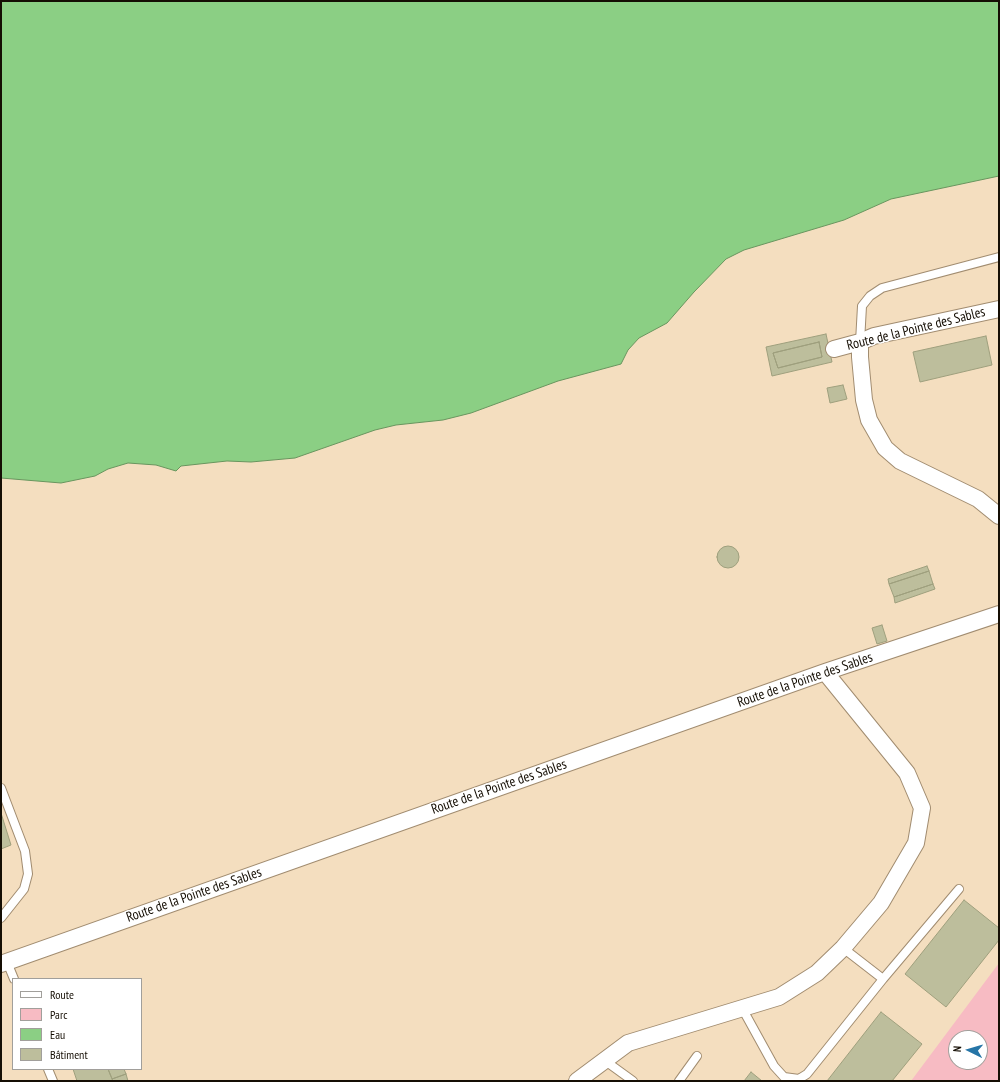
<!DOCTYPE html>
<html>
<head>
<meta charset="utf-8">
<style>
  body { margin:0 }
  #map { position:relative; width:1000px; height:1082px; overflow:hidden; background:#f4debf; font-family:"PT Sans Narrow",sans-serif }
  canvas { display:block }
  .frame { position:absolute; inset:0; border:2px solid #150e04; pointer-events:none }
  .legend { position:absolute; left:12px; top:978px; width:130px; height:92px; box-sizing:border-box; background:#fff; border:1px solid #a19f9b; margin:0; padding:5px 7px; list-style:none; font-size:12px; color:#150e04 }
  .legend li { display:flex; align-items:center; gap:8px; height:20px }
  .legend b { width:20px; border:1px solid #a19f9b }
  .north { position:absolute; left:948px; top:1030px; width:40px; height:40px; box-sizing:border-box; background:#fff; border:1px solid #a19f9b; border-radius:50%; rotate:275deg; font-size:11px; font-weight:700; line-height:16px; text-align:center; color:#150e04 }
  .north::after { content:''; display:block; margin:auto; width:14px; height:18px; background:#2675a7; clip-path:polygon(50% 0,100% 100%,50% 72%,0 100%) }
</style>
</head>
<body>
<div id="map">
<canvas width="1000" height="1082"></canvas>
<div class="frame"></div>
<ul class="legend">
<li><b style="height:5px;background:#fff"></b>Route</li>
<li><b style="height:11px;background:#f7bbc3"></b>Parc</li>
<li><b style="height:11px;background:#8bcf84"></b>Eau</li>
<li><b style="height:11px;background:#bdbe9c"></b>Bâtiment</li>
</ul>
<div class="north">N</div>
</div>
<script>
const ctx = document.querySelector('canvas').getContext('2d');
ctx.lineJoin = 'round';
function fillPath(path, color) { ctx.fillStyle = color; ctx.fill(path, 'evenodd'); }
const toPath = rows => new Path2D(rows.map(r => 'M' + r).join(''));
function stroke(path, color, width, dash) { ctx.strokeStyle = color; ctx.lineWidth = width; ctx.lineCap = dash ? 'butt' : 'round'; ctx.setLineDash(dash || []); ctx.stroke(path); }
function drawText(font, color, halo, rows, align = 'center') {
  ctx.font = font + ' "PT Sans Narrow",sans-serif'; ctx.lineWidth = 3; ctx.setLineDash([]); ctx.textBaseline = 'middle'; ctx.strokeStyle = halo; ctx.fillStyle = color; for (const [text, x, y, turn = 0] of rows) {
    ctx.save(); ctx.translate(x, y); ctx.rotate((+turn || 0) * Math.PI / 180); ctx.textAlign = isNaN(turn) ? turn : align; if (halo) ctx.strokeText(text, 0, 0); ctx.fillText(text, 0, 0); ctx.restore();
  }
}
fillPath(toPath([
  [999,963,999,1081,911,1081],
  [956,1038,980,1038,980,1062,956,1062]
]), '#f7bbc3');
const water = toPath([
  [1,1,999,1,999,176,891,199,844,220,744,250,726,259,694,292,667,323,639,338,628,350,621,364,558,381,471,413,443,420,396,425,375,430,295,458,251,462,227,461,181,466,176,471,156,465,128,463,108,469,95,476,61,483,1,478,1,1]
]);
fillPath(water, '#8bcf84');
stroke(water, '#68955e', 1);
const building = toPath([
  [826,334,832,362,772,376,766,347,826,334],
  [819,342,822,357,778,368,773,353,819,342],
  [986,336,992,365,920,382,913,352,986,336],
  [819,342,822,357,778,368,773,353,819,342],
  [843,385,847,399,830,403,827,388,843,385],
  '717 557a11 11 0 1 1 22 0a11 11 0 1 1-22 0Z',
  [927,566,929,571,889,584,888,579,927,566],
  [929,571,933,584,894,597,889,584,929,571],
  [933,584,935,589,895,603,894,597,933,584],
  [882,625,887,641,877,644,872,628,882,625],
  [1,813,11,845,1,849,1,813],
  [964,900,999,928,999,940,946,1007,905,974,964,900],
  [881,1012,922,1044,892,1081,827,1081,881,1012],
  [73,1069,108,1069,113,1081,77,1081,73,1069],
  [108,1069,124,1069,126,1074,112,1079,108,1069],
  [751,1072,762,1081,744,1081,751,1072],
  [126,1074,128,1081,113,1081,112,1079,126,1074]
]);
fillPath(building, '#bdbe9c');
stroke(building, '#9e9f7d', 1);
const lane = toPath([
  [860,342,862,306,870,296,882,288,999,257],
  [1,788,25,851,28,874,24,889,1,918],
  [7,962,14,979],
  [883,979,959,889],
  [742,1008,774,1066,784,1077,799,1079,807,1074,883,979,843,948],
  [604,1060,633,1081],
  [48,1069,53,1081],
  [679,1081,697,1056]
]);
const street = toPath([
  [860,342,860,357,864,400,869,420,885,448,900,461,978,499,999,516],
  [834,349,860,342,874,336,999,309],
  [1,964,825,672,999,614],
  [577,1081,628,1043,779,997,817,973,843,948,881,903,916,843,922,808,907,773,825,672]
]);
stroke(lane, '#a18c70', 10);
stroke(street, '#a18c70', 18);
stroke(lane, '#fff', 8);
stroke(street, '#fff', 16);
drawText('14px', '#150e04', '#fff', [
  ["Route de la Pointe des Sables",916,329,-14],
  ["Route de la Pointe des Sables",805,680,-19],
  ["Route de la Pointe des Sables",499,787,-19],
  ["Route de la Pointe des Sables",194,895,-19]
]);
</script>
</body>
</html>
